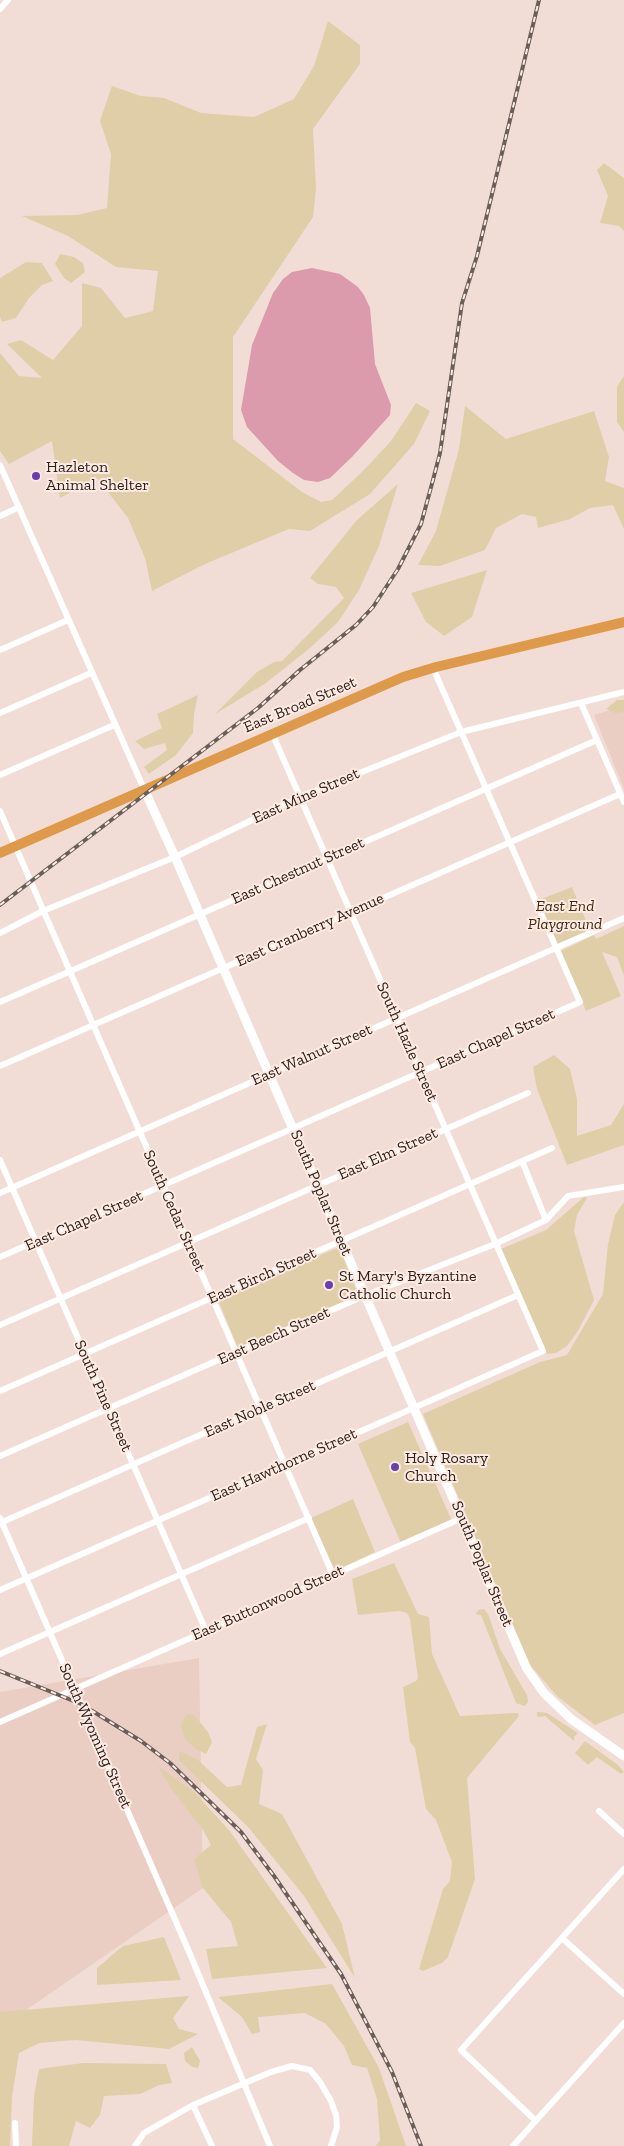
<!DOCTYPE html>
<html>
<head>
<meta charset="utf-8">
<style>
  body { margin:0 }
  canvas { display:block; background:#f1ddd5 }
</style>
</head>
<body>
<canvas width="624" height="2146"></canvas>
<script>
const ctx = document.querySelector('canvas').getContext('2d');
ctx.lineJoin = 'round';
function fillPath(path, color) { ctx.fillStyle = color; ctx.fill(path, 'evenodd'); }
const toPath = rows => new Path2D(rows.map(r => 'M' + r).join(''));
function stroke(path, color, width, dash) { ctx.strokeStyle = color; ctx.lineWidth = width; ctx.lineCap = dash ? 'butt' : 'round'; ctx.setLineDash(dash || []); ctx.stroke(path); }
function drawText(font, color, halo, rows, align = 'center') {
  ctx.font = font + ' "Zilla Slab",serif'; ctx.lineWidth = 4; ctx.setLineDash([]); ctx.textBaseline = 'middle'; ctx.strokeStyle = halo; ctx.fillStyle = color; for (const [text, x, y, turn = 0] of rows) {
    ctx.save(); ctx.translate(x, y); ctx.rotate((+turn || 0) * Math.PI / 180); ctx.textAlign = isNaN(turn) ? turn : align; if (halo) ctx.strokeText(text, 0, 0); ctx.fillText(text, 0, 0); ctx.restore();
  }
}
fillPath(toPath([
  [624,706,624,789,594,715],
  [199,1658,203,1888,0,2028,0,1692]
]), '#eacec3');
fillPath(toPath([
  [328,21,360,45,360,64,313,129,316,189,313,217,233,337,233,439,302,492,321,502,332,500,364,470,391,441,416,403,430,411,414,444,370,494,310,531,289,529,272,536,205,564,152,591,145,558,128,518,97,478,60,498,52,441,9,464,0,451,0,353,19,376,42,378,7,344,21,340,53,360,82,326,82,283,101,288,125,318,153,311,158,271,116,267,68,236,22,216,77,215,107,208,111,154,100,121,112,86,141,96,164,98,201,113,254,117,294,99,314,66],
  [604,163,624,178,624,231,619,226,600,223,608,196,597,170],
  [60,254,74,257,83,263,85,272,71,283,64,278,55,264],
  [26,262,42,263,53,281,42,285,29,298,16,318,2,322,0,317,0,278],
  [624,376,624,432,617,422,617,387],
  [465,406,506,439,594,411,609,457,605,481,624,488,624,529,613,505,590,508,570,519,538,528,536,517,522,514,496,528,485,550,440,566,418,565,436,531,459,449],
  [398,484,379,546,359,590,338,622,310,648,266,683,215,714,257,672,274,662,282,661,344,598,336,587,318,584,310,578,357,520],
  [487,570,472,617,444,636,426,622,411,593],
  [198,695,194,714,193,733,176,755,149,774,144,767,167,750,165,743,144,749,135,741,162,728,157,714],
  [617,700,624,700,624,712,615,713,606,709],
  [572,887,590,930,557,944,539,900],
  [624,926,624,976,617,957,602,952,621,996,586,1011,561,951,594,935,596,939],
  [554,1055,570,1069,577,1099,577,1136,611,1125,624,1104,624,1145,567,1165,537,1089,533,1067],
  [584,1197,587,1198,577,1215,574,1231,594,1300,578,1331,567,1346,556,1353,547,1354,501,1249,546,1230],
  [624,1202,624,1713,595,1725,558,1697,529,1664,423,1414,540,1362,567,1355,603,1294,608,1244,615,1215],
  [339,1247,358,1295,238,1348,218,1300],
  [408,1422,452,1521,401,1543,358,1444],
  [353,1499,375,1552,335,1571,311,1518],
  [394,1563,418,1614,429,1617,432,1654,460,1716,515,1713,518,1713,519,1716,467,1778,475,1879,448,1957,442,1963,423,1971,419,1969,443,1889,450,1881,452,1862,436,1820,426,1809,415,1748,410,1742,403,1687,416,1681,418,1678,410,1619,407,1613,399,1611,358,1615,352,1579],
  [484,1609,488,1614,500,1649,527,1695,528,1702,525,1706,516,1703,481,1615,476,1614,478,1610],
  [537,1712,547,1713,578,1733,574,1737,574,1741,545,1716,539,1717,537,1716],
  [186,1714,194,1715,208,1732,212,1742,206,1754,196,1749,185,1739,181,1725],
  [267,1724,256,1759,263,1770,259,1804,282,1814,342,1924,355,1978,304,1896,249,1828,179,1760,179,1751,198,1760,227,1787,241,1785,257,1727],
  [585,1741,618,1765,624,1772,621,1774,597,1757,588,1765,575,1753],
  [158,1766,195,1793,229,1830,327,1968,212,1979,206,1949,238,1946,231,1922,203,1888,194,1859,211,1845,203,1830,172,1790],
  [164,1937,181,1980,97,1985,97,1968,123,1946],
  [332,1984,379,2068,406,2146,376,2146,380,2140,377,2099,367,2068,352,2065,344,2046,326,2024,305,2013,258,2017,260,2032,252,2034,242,2017,218,1997],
  [189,1996,173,2018,179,2029,198,2034,169,2049,76,2040,39,2043,19,2053,12,2097,10,2146,0,2146,0,2012],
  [192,2047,200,2061,198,2068,192,2067,185,2061,184,2053],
  [83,2063,166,2064,172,2083,159,2085,140,2094,104,2096,100,2115,90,2128,76,2121,69,2146,32,2146,34,2096,39,2069]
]), '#e0cea9');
fillPath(toPath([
  [312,268,340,274,358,287,364,295,370,308,375,364,391,405,390,415,352,457,330,478,318,482,304,480,293,473,278,461,247,427,241,410,252,345,273,293,283,279,292,272]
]), '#db9bad');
stroke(toPath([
  [0,9,8,0],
  [0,465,144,789],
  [0,516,19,507],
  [0,650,68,620],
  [581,703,624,802],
  [0,713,91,673],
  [0,775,114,725],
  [0,811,333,1575],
  [0,933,43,911,175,857,300,797,461,732,624,692],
  [0,1002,597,740],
  [0,1066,620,794],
  [0,1160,206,1631],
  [522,1161,546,1220],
  [0,1193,624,918],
  [0,1257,580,1002,433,668],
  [0,1325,528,1093],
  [0,1391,552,1148],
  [0,1456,366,1295,495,1244,546,1220,568,1196,624,1187],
  [0,1518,190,1954,270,2146],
  [0,1523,518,1295],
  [0,1590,543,1351,272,733],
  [0,1654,309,1518],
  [0,1722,462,1518],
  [599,1811,624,1834],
  [562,1938,624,1994],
  [193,2105,212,2146],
  [536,2121,461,2050,624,1869],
  [15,2123,16,2146],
  [135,2146,144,2133,193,2105,271,2072,292,2066,310,2070,320,2082,331,2101,336,2115,337,2127,331,2146],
  [513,2146,624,2023]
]), '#fff', 6);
stroke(toPath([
  [144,789,175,857,527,1669,544,1693,571,1719,624,1756]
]), '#fff', 9);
stroke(toPath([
  [0,853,403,677,436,667,624,622]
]), '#de9a4a', 10);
const rail = toPath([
  [0,905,258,708,300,670,356,625,373,607,398,569,421,524,433,480,440,453,462,303,477,256,539,0],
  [0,1671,81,1704,141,1741,170,1763,241,1832,274,1876,341,1974,392,2072,421,2146]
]);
stroke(rail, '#6a5e5a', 4);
stroke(rail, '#ffeae2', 2, [5.5]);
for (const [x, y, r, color] of [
  [36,476,5,"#6c3cb3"],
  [329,1285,5,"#6c3cb3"],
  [395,1467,5,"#6c3cb3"]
]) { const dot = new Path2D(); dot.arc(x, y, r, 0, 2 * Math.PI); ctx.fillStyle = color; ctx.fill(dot); stroke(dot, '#ffeae2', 2); }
drawText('16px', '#2b2320', '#ffeae2', [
  ["Hazleton",46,467],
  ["Animal Shelter",46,485],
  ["St Mary's Byzantine",339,1276],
  ["Catholic Church",339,1294],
  ["Holy Rosary",405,1458],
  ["Church",405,1476]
], 'left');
drawText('16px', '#2b2320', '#ffeae2', [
  ["East Broad Street",300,705,-23],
  ["East Mine Street",306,796,-24],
  ["East Chestnut Street",298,871,-24],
  ["East Cranberry Avenue",310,930,-24],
  ["East Chapel Street",496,1039,-24],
  ["South Hazle Street",407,1042,66],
  ["East Walnut Street",312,1055,-24],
  ["East Elm Street",388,1154,-24],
  ["South Poplar Street",321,1193,67],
  ["South Cedar Street",174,1211,66],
  ["East Chapel Street",84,1221,-24],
  ["East Birch Street",262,1276,-24],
  ["East Beech Street",274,1336,-24],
  ["South Pine Street",103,1396,66],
  ["East Noble Street",260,1409,-24],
  ["East Hawthorne Street",284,1465,-24],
  ["South Poplar Street",482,1564,67],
  ["East Buttonwood Street",268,1603,-24],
  ["South Wyoming Street",95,1736,66]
]);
drawText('italic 16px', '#382b11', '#ffeae2', [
  ["East End",565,906],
  ["Playground",565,924]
]);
</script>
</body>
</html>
